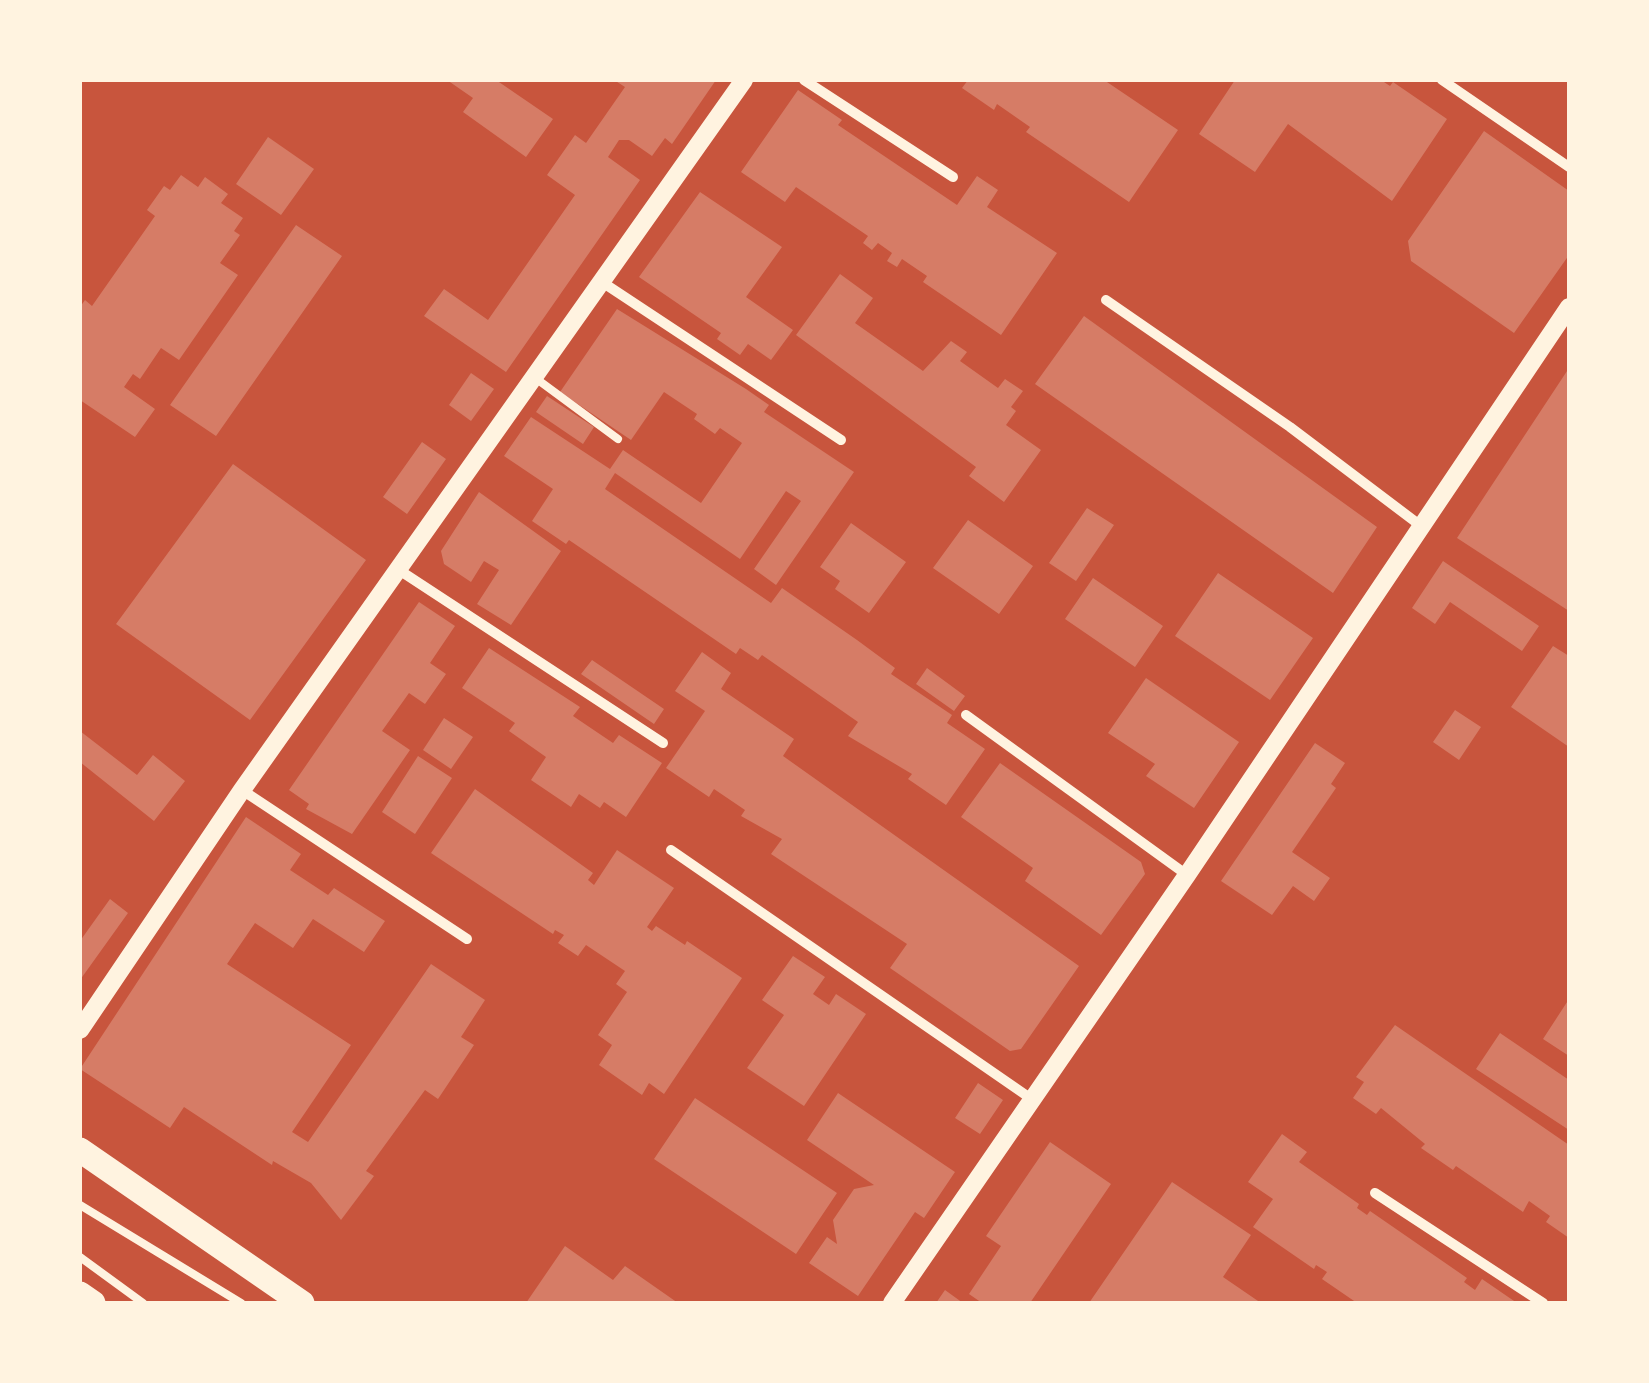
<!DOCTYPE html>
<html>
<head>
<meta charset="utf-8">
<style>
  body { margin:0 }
  #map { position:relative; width:1649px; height:1383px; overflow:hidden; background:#c8553d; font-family:"DM Sans",sans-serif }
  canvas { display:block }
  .frame { position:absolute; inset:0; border:82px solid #fff3e0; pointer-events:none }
</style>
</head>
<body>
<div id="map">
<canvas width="1649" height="1383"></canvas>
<div class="frame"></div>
</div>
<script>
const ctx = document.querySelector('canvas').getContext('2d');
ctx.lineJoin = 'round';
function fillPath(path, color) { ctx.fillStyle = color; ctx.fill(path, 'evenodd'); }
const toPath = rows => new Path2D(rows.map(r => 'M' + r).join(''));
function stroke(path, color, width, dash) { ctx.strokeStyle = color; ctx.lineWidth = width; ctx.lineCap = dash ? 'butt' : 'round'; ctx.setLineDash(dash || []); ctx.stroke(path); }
fillPath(toPath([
  [447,80,496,80,553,119,526,157,463,112,473,98],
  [614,80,716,80,672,144,665,138,652,156,629,140,619,140,608,157,640,180,506,372,424,316,444,289,488,320,575,195,547,175,575,135,586,143,625,87],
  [968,80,1104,80,1178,130,1129,202,1026,132,1030,127,997,104,994,110,962,88],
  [1235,80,1381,80,1390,86,1393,82,1447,119,1392,201,1288,124,1255,172,1199,134],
  [798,90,842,120,838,125,957,205,977,176,998,190,987,207,1057,253,1001,335,923,282,927,276,902,259,897,267,887,261,892,253,878,243,872,250,863,243,868,236,796,187,785,202,741,172],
  [1484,131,1569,191,1569,255,1514,333,1411,261,1408,241],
  [268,137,314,169,281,215,236,184],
  [181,175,198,187,205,177,228,194,221,203,243,218,234,231,240,235,220,263,238,275,179,360,161,348,140,379,133,374,124,387,155,409,135,437,80,400,80,307,85,300,92,306,155,216,147,210,164,186,170,190],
  [700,192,782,247,746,297,793,330,771,360,748,344,740,355,717,339,721,333,639,277],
  [296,225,342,256,216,436,170,405],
  [840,274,873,298,855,323,923,371,951,341,967,352,960,361,998,388,1005,379,1023,391,1011,407,1016,411,1006,425,1041,450,1004,502,969,476,976,467,796,335],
  [617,309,746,389,769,405,764,412,854,472,776,585,754,569,801,501,786,491,740,559,615,473,605,489,771,603,782,588,857,640,895,668,891,674,952,715,947,723,985,749,946,805,908,779,912,774,848,736,858,722,762,655,758,660,740,648,736,654,569,540,566,544,532,521,553,489,504,456,531,417,610,469,623,450,701,503,742,443,720,428,715,434,694,419,697,414,664,392,631,440,560,392],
  [1084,316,1377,527,1333,593,1035,384],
  [1569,368,1569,611,1457,538],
  [471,373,494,389,471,421,449,405],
  [547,396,594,427,583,444,536,412],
  [422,442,446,459,407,514,383,497],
  [233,464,366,560,250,720,116,624],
  [479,492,561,551,511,625,477,604,499,570,484,561,471,582,444,564,441,551],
  [1087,508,1114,525,1076,581,1049,563],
  [968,520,1033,566,999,614,933,568],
  [851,523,906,562,869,613,835,589,840,581,820,567],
  [1443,561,1539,626,1522,651,1450,602,1435,624,1412,608],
  [1218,573,1313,638,1270,700,1175,636],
  [1093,578,1163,626,1135,667,1065,619],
  [419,602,455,626,430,663,446,674,425,704,409,693,382,731,410,750,352,834,306,809,309,804,289,790],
  [1553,646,1569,656,1569,747,1511,707],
  [489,648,580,707,573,716,613,743,619,735,662,763,626,817,604,802,600,808,579,794,571,807,531,780,546,757,509,731,515,723,462,688],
  [702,652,731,673,721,689,794,739,783,756,1079,966,1021,1049,1010,1051,890,968,907,944,771,854,782,839,741,816,745,810,714,789,709,797,666,768,705,711,675,691],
  [592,660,664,709,654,724,581,674],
  [927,668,965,696,954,711,916,684],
  [1146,678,1239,742,1194,808,1146,776,1155,764,1108,733],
  [1455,710,1481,727,1459,760,1433,742],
  [444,718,473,737,451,769,423,750],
  [80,731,137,775,153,755,185,781,154,821,80,762],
  [1315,743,1345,763,1331,784,1336,788,1292,852,1330,878,1314,901,1293,886,1272,915,1221,881],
  [418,756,452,778,415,834,382,812],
  [1000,763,1141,862,1145,874,1101,935,1025,881,1033,868,961,817],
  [475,789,593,873,588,880,594,885,617,850,674,888,647,927,652,931,656,926,685,945,687,941,742,978,664,1094,649,1083,642,1095,599,1065,612,1045,598,1035,627,992,616,984,625,971,586,945,578,956,558,943,564,935,555,930,553,934,431,853],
  [246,817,301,854,290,870,328,895,334,888,385,921,364,952,313,919,293,948,255,923,227,964,351,1045,292,1132,308,1142,431,964,485,1000,461,1037,474,1045,438,1099,425,1090,366,1171,374,1176,341,1220,311,1183,273,1161,272,1165,184,1107,170,1128,80,1069],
  [110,899,128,913,80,980,80,941],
  [793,956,825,977,813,994,829,1005,836,994,866,1014,804,1106,747,1068,784,1015,762,1000],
  [1569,999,1569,1056,1543,1039],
  [1395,1025,1569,1145,1569,1238,1546,1222,1550,1216,1529,1201,1523,1212,1456,1166,1453,1170,1421,1148,1425,1144,1381,1108,1376,1114,1353,1098,1364,1082,1356,1077],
  [1500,1033,1569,1080,1569,1130,1476,1069],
  [978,1083,1003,1100,980,1134,955,1118],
  [838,1093,955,1172,924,1218,915,1212,858,1296,809,1263,827,1237,837,1244,833,1220,854,1189,874,1185,807,1140],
  [695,1098,837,1193,796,1254,654,1159],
  [1282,1134,1307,1152,1299,1162,1359,1204,1357,1208,1367,1215,1370,1211,1467,1278,1464,1282,1475,1290,1482,1279,1517,1303,1357,1303,1322,1279,1327,1272,1316,1265,1314,1269,1253,1227,1273,1199,1248,1182],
  [1050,1142,1111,1184,1030,1303,982,1303,969,1294,1001,1246,986,1236],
  [1172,1182,1251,1235,1223,1277,1261,1303,1089,1303],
  [565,1246,613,1280,625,1266,678,1303,526,1303],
  [945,1290,963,1303,936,1303]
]), '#d67c66');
stroke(toPath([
  [534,377,618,439],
  [80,1205,241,1303],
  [80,1257,143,1303]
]), '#fff3e0', 8);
stroke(toPath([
  [804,80,953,177],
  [1442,80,1569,167],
  [602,282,841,440],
  [1106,300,1290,427,1421,526],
  [399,570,663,743],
  [966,715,1187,875],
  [242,790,467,939],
  [671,850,1033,1100],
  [1375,1193,1543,1303]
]), '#fff3e0', 10);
stroke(toPath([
  [80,1030,242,790,744,80],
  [892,1303,1187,875,1569,307]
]), '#fff3e0', 18);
stroke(toPath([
  [80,1150,302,1303],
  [80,1294,93,1303]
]), '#fff3e0', 25);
</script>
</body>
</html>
